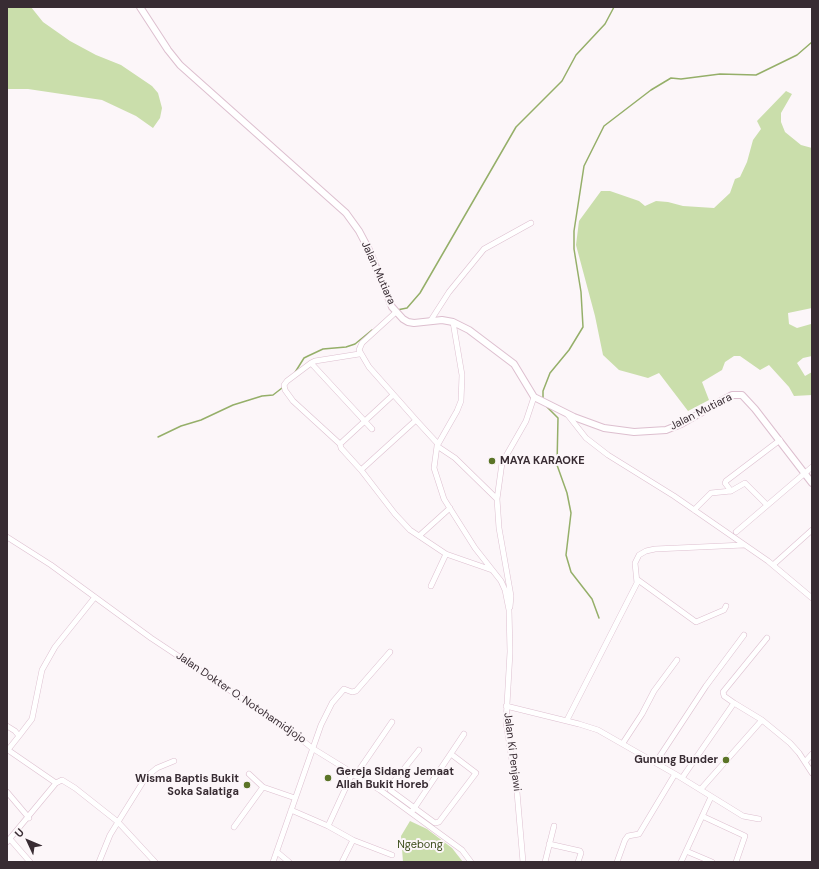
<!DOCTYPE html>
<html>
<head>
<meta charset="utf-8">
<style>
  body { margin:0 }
  #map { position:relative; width:819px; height:869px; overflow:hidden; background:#fcf6f9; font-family:"DM Sans",sans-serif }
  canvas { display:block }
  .frame { position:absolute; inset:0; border:8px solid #382c33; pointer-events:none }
  .north { position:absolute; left:8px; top:821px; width:40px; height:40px; -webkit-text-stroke:3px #fcf6f9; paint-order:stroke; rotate:314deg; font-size:11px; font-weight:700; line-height:16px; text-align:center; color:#382c33 }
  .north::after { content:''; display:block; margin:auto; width:14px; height:18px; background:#382c33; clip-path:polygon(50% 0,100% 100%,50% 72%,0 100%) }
</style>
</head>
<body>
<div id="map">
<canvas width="819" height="869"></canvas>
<div class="frame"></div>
<div class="north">U</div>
</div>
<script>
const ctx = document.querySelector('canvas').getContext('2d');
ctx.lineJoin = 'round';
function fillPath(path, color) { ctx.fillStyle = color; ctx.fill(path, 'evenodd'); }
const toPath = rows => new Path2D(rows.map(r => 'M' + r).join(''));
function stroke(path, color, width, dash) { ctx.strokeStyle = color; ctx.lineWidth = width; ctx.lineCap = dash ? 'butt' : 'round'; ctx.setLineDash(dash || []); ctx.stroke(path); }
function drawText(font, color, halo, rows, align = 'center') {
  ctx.font = font + ' "DM Sans",sans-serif'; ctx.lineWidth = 4; ctx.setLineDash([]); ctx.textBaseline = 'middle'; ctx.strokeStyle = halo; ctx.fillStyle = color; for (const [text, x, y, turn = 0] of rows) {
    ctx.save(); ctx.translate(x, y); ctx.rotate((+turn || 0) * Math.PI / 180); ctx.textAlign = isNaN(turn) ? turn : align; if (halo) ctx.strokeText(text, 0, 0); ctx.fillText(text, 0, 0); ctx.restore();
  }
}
fillPath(toPath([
  [7,7,31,7,43,22,70,41,96,55,121,65,152,86,158,93,162,108,160,118,153,128,136,116,102,100,28,89,7,89],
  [786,91,792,94,781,113,781,122,785,132,801,145,812,148,812,308,788,313,789,324,797,328,811,324,812,325,812,356,803,358,797,363,805,376,812,372,812,395,794,396,789,387,769,365,760,370,740,356,734,356,725,362,722,370,702,382,709,400,688,411,659,373,648,378,619,370,603,355,595,316,576,245,579,221,601,191,610,191,639,201,645,206,656,201,668,202,683,206,714,208,730,193,735,179,740,177,747,162,753,140,761,129,757,121],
  [410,821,427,829,452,848,463,862,403,862,401,836]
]), '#cadeab');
stroke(toPath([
  [397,310,407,308,420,293,516,127,562,81,576,55,605,24,614,7],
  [294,374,304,358,308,356,323,349,346,347,355,344,372,330],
  [543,400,543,391,550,373,569,350,583,327,581,292,574,249,574,231,584,166,604,126,651,90,671,78,681,79,720,74,756,75,797,55,812,42],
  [545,405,558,418,557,465,567,493,571,513,566,555,571,572,592,599,599,618],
  [158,437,181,426,201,420,233,405,262,396,273,395,282,388]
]), '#95af69', 1.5);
const minor = toPath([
  [396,312,362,343,359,350,369,367,416,420],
  [431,320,449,292,484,249,531,223],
  [453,322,462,375,461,401,457,411,437,446,434,468,444,499,475,548,501,581,505,590,509,610,510,652,506,722,517,792,523,862],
  [359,354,315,361,311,363,372,429],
  [311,363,287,381,284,385,285,390,293,401,340,444],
  [567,414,586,438,608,455,674,496,768,561,812,598],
  [438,444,416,420,361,470,395,514,410,530,446,554,492,570],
  [437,446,455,458,497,499],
  [361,470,341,448,340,444,393,395],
  [731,491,725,483,726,481,780,440],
  [694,510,711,493,731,491,745,483,767,505],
  [736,532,812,467],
  [419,536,450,508],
  [7,537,51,565,151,638,288,729,312,748,380,790,462,850,471,862],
  [773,565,812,530],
  [638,580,696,622,724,610,726,606],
  [431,586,446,554],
  [510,607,511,596,499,528,497,499,502,463,526,421,534,397],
  [734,703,762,720,790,743,799,753,812,773],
  [506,706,579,724,598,730,675,774,743,816,759,819],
  [567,720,637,583,635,563,639,555,646,551,655,549,744,545],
  [7,726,15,731,19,736,7,751],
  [19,736,32,719,42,670,55,647,95,597],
  [623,743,642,714,654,691,677,660],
  [8,750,56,783],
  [419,750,391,785,390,790,435,823,439,822,476,773,451,754],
  [656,762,706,686,744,635],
  [805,762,812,754],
  [249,774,263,787],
  [355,776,392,722],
  [682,778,734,703,724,696,723,692,767,638],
  [701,789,762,720],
  [7,792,29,818],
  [291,810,328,826,353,840,342,862],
  [413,810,464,734],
  [702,816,745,836,736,862],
  [328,826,352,774],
  [234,827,263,787,295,798],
  [10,839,30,862],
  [353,840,392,855],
  [7,842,56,783,62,780,75,788,118,822,110,835,99,862],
  [549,844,580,851,581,853,578,862],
  [686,851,712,862],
  [277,852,289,862],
  [155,862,118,822,146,777,157,768,174,761],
  [273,862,321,725,332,703,344,689,352,692,356,691,390,652],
  [545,862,554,826],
  [617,862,625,840,628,836,639,834,675,774],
  [681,862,711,797]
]);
const tertiary = toPath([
  [140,7,168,50,180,65,346,213,359,231,369,250,392,307,403,319,408,322,414,323,442,320,453,322,469,330,514,364,534,397,574,417,604,428,634,432,666,430,681,424,732,395,742,395,755,409,812,483]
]);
stroke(minor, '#ddbfcf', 6);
stroke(tertiary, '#ddbfcf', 8);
stroke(minor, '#fff', 5);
stroke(tertiary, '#fff', 6);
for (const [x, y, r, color] of [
  [492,461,4,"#5b7427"],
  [726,760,4,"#5b7427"],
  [328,778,4,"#5b7427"],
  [247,785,4,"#5b7427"]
]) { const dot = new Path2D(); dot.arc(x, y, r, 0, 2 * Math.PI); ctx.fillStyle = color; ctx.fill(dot); stroke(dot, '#fcf6f9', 1.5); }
drawText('11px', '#382c33', '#fcf6f9', [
  ["Jalan Mutiara",378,273,66],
  ["Jalan Mutiara",701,412,-27],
  ["Jalan Dokter O. Notohamidjojo",241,698,34],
  ["Jalan Ki Penjawi",512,752,83]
]);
drawText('bold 11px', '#382c33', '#fcf6f9', [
  ["MAYA KARAOKE",500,461],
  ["Gunung Bunder",718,760,"right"],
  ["Gereja Sidang Jemaat",336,772],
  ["Allah Bukit Horeb",336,785],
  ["Wisma Baptis Bukit",239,779,"right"],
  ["Soka Salatiga",239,792,"right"]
], 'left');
drawText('11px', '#3b4c19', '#fcf6f9', [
  ["Ngebong",420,845]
]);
</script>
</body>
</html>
